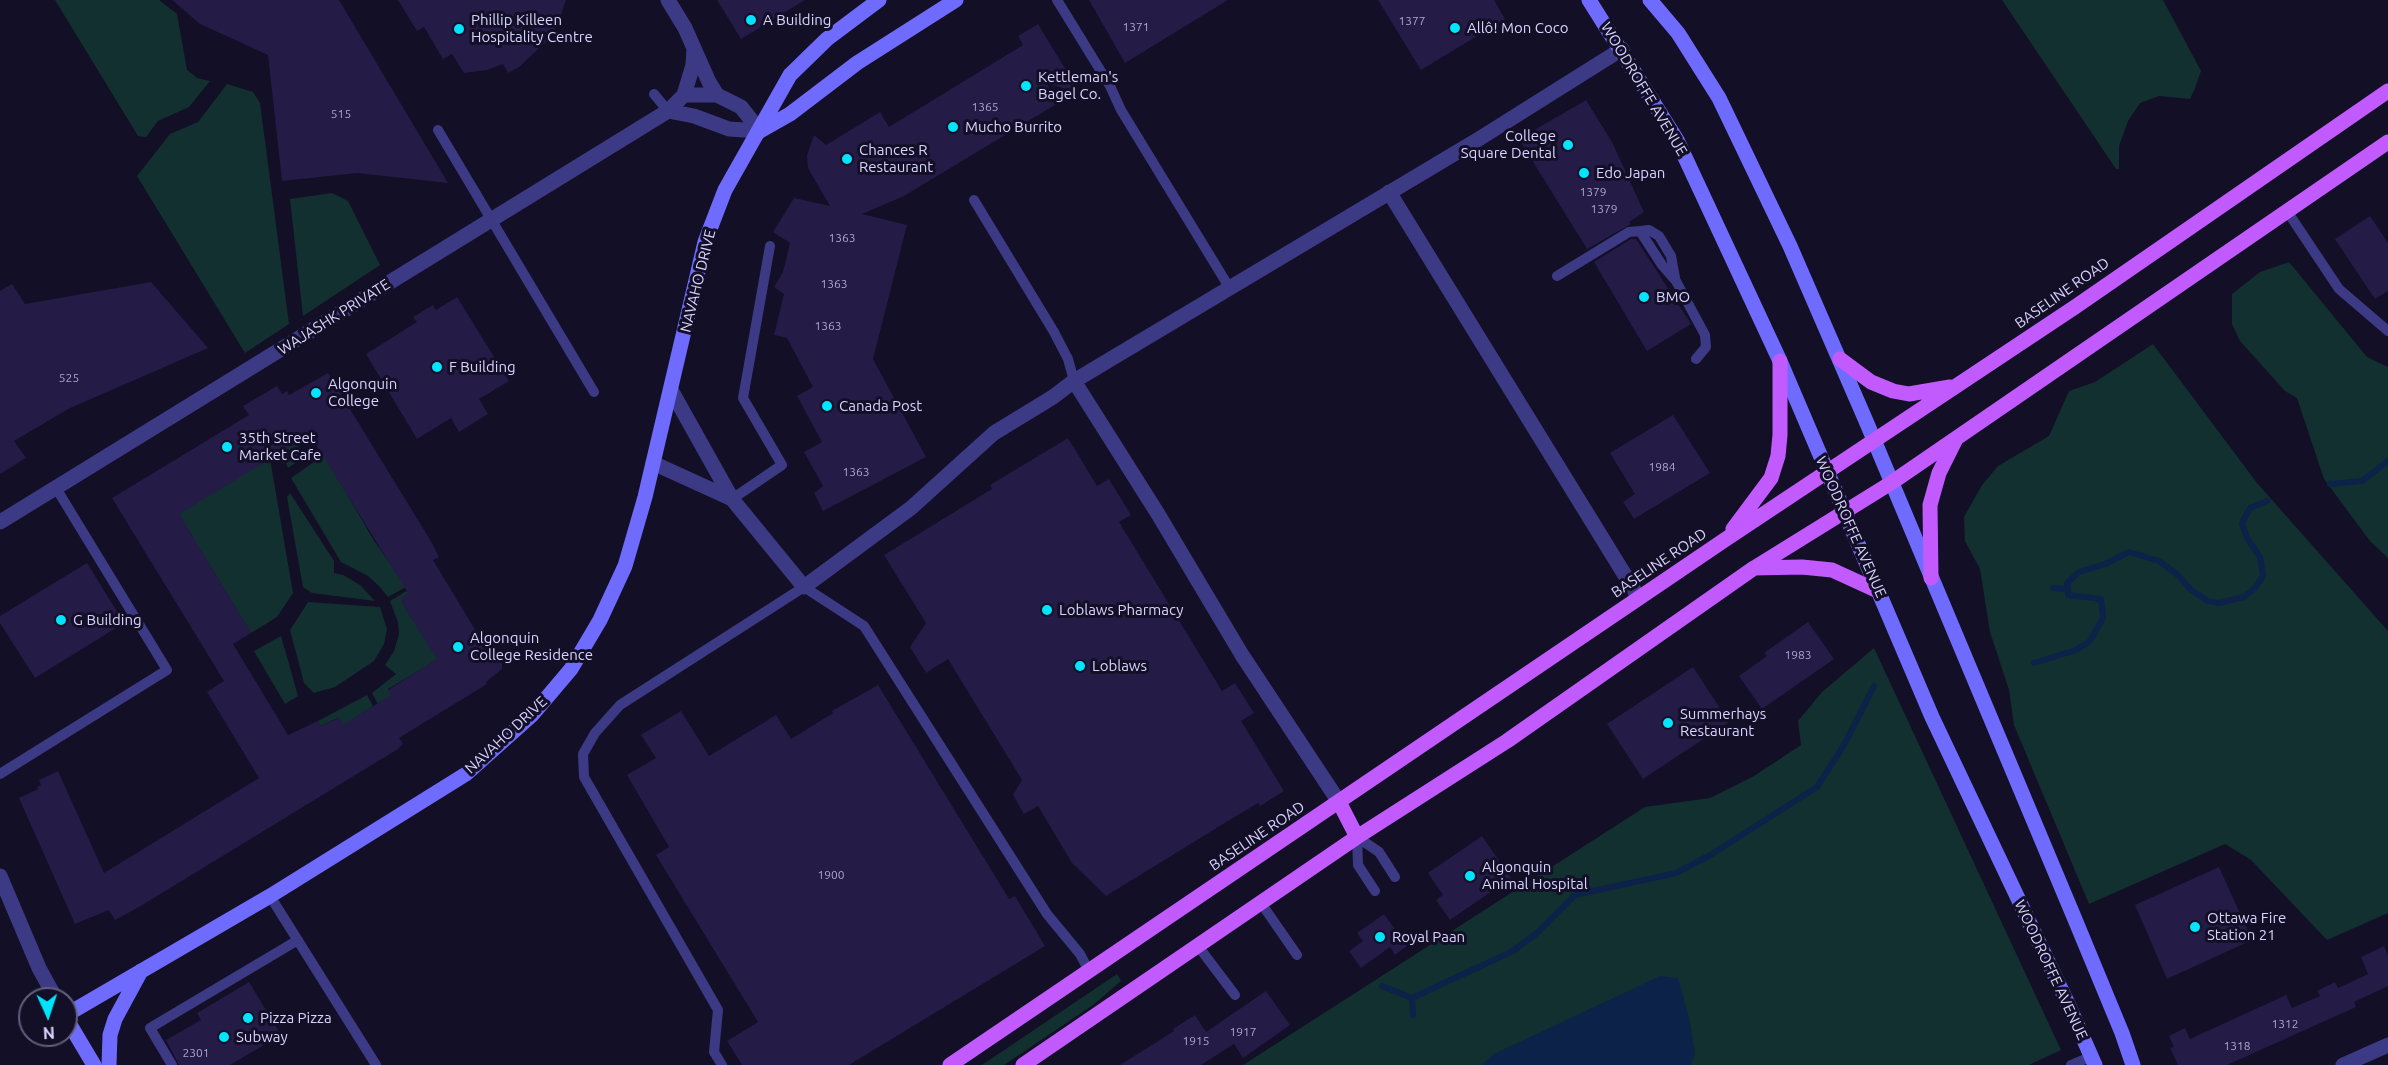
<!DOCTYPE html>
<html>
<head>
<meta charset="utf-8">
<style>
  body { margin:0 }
  #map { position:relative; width:2388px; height:1065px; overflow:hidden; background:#130f26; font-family:Ubuntu,sans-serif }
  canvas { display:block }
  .north { position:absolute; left:18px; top:987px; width:60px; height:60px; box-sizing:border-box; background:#130f26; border:2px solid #625e7d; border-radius:50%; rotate:177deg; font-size:16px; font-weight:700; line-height:24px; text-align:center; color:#d9d4ff }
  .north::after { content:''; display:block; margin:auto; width:21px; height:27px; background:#00e5ff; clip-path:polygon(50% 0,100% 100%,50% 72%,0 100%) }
</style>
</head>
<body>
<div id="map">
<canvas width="2388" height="1065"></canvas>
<div class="north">N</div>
</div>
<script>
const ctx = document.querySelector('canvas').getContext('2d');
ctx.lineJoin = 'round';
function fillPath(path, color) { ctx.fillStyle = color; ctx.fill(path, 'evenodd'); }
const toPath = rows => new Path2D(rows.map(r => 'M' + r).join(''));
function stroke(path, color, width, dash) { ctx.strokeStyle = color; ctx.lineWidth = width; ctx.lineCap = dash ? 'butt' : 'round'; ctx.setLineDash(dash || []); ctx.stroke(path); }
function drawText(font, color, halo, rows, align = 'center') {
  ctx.font = font + ' Ubuntu,sans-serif'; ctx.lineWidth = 6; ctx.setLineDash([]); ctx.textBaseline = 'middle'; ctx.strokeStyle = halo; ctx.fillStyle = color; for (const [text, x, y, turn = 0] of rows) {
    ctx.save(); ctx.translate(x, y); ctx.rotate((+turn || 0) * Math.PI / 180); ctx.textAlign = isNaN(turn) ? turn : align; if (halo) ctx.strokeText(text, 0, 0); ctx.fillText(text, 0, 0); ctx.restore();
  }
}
fillPath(toPath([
  [55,0,159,0,177,14,187,70,197,78,210,81,189,107,158,121,146,137,138,136],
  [2002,0,2163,0,2201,71,2195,88,2190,99,2159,96,2140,103,2128,121,2119,146,2119,169,2116,169],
  [227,84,253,92,260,103,289,324,245,353,137,176,170,134,198,122],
  [332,193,348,201,380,265,303,316,290,199],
  [2289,262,2367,357,2388,367,2388,558,2370,541,2324,479,2297,398,2285,391,2240,341,2232,324,2232,294,2260,272],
  [2153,344,2257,483,2388,631,2388,913,2327,940,2251,860,2225,844,2089,904,2014,725,2009,690,1990,632,1980,569,1965,541,1964,517,1982,485,1998,466,2049,436,2069,391,2095,382],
  [299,441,297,462,288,468,281,452],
  [324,455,373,539,406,587,388,597,379,586,368,576,341,562,291,478],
  [270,459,293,593,277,617,251,633,176,510],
  [290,493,334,561,334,573,343,575,360,585,375,601,312,593,303,587,287,497],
  [408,590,410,593,404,606,438,659,388,689,393,698,379,706,372,693,396,674,385,665,394,651,399,634,398,622,390,601],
  [308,602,380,607,387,629,384,644,374,661,335,687,314,693,304,683,290,630],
  [281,636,298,696,285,704,254,651],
  [1874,648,2061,1050,2029,1065,1243,1065,1645,807,1710,798,1754,776,1801,745,1798,721,1822,692],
  [367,695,373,706,343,726,338,718,320,726,318,721],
  [1117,974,1121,981,1093,1005,1004,1065,982,1065]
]), '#12302f');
fillPath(toPath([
  [1660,976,1678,978,1690,1021,1695,1054,1691,1065,1481,1065,1494,1054]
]), '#0c2248');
stroke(toPath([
  [2330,484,2362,481,2388,461],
  [2053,588,2068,589],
  [2034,663,2076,650,2090,641,2103,618,2101,599,2068,595,2067,583,2079,572,2105,564,2129,552,2159,561,2178,575,2191,590,2208,601,2219,603,2244,597,2255,588,2263,576,2260,557,2247,538,2242,523,2250,508,2267,501],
  [1382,986,1412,998,1513,951,1537,933,1575,895,1676,873,1712,854,1817,787,1844,745,1874,686],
  [1412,998,1413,1015]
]), '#0c2248', 6);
fillPath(toPath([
  [172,0,339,0,448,183,357,173,282,181,268,55,200,24],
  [398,0,566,0,557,26,549,39,519,67,508,73,503,64,487,70,464,73,452,54,443,59,424,27,417,31],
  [717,0,805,0,741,39],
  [1089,0,1228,0,1125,63],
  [1378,0,1494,0,1505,19,1421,70],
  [1038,24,1080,93,1046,83,1058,103,904,196,862,214,907,225,873,359,926,457,823,511,814,493,823,486,804,452,822,442,797,396,813,387,787,338,774,335,784,294,774,287,783,272,790,243,773,232,794,198,830,206,808,168,807,155,814,135,826,145,880,112,889,127,1023,45,1018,36],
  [1586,100,1612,142,1644,212,1629,222,1631,224,1587,249,1519,139],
  [2370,216,2388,243,2388,291,2375,299,2335,239],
  [1631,239,1636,239,1691,324,1647,351,1594,262],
  [151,282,208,348,68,409,14,441,26,458,0,474,0,291,12,284,25,304],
  [457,297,509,381,479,399,488,414,459,432,451,418,417,439,366,354,417,322,413,317,433,305,436,310],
  [328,373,432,543,439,557,433,560,488,651,502,659,502,669,486,682,487,684,399,738,403,744,398,749,139,907,115,920,109,910,75,924,19,798,38,789,37,787,41,785,39,780,58,771,104,873,259,778,207,692,224,681,112,498,249,415,243,406,277,386,282,394,287,391,289,395],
  [310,435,408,593,401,598,404,606,437,659,388,690,391,695,343,725,339,718,320,726,318,721,288,735,233,644,251,633,179,514],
  [1673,415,1710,473,1634,519,1623,502,1635,494,1610,453],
  [1068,438,1097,486,1109,479,1131,515,1119,522,1222,691,1235,683,1254,713,1241,721,1284,791,1260,806,1258,803,1228,821,1106,896,1072,863,1038,806,1024,814,1013,795,1022,780,948,659,926,673,910,647,926,623,884,555,992,489,990,485],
  [87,563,124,623,35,678,0,623,0,616],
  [1808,622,1834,659,1762,709,1739,676,1767,656,1764,653],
  [1693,667,1729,722,1643,779,1607,724],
  [878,685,1009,899,1015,896,1045,946,849,1065,742,1065,727,1041,758,1022,656,855,669,847,627,775,656,758,641,735,681,711,709,756,776,715,791,739,833,713,832,711],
  [1482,836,1511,878,1450,920,1436,900,1443,895,1428,873],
  [2219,867,2252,940,2167,979,2135,905],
  [1384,914,1407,946,1395,955,1390,947,1361,968,1349,951,1363,941,1357,933],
  [2384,946,2388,956,2388,986,2354,1002,2356,1007,2227,1065,2178,1065,2170,1048,2174,1047,2169,1036,2185,1028,2190,1039,2286,995,2292,1008,2320,996,2317,991,2335,982,2338,988,2368,974,2361,957],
  [249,982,281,1035,230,1065,179,1065,166,1040,201,1020,197,1013],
  [1266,991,1290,1025,1243,1058,1234,1044,1201,1065,1120,1065,1174,1031,1173,1029,1195,1015,1206,1032]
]), '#241b47');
stroke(toPath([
  [1057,0,1110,86,1121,110,1229,287],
  [654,94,668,111],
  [438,130,594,392],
  [974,200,1054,332,1068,359,1074,381],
  [2287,211,2339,289,2388,331],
  [1640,231,1649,230,1659,236,1671,256,1675,278],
  [1557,276,1629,232,1640,231,1662,265,1676,281,1705,335,1706,347,1696,359],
  [732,499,782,465,743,398,770,246],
  [0,774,167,670,56,488],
  [1357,837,1358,865,1375,891],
  [1357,837,1379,852,1395,877],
  [270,896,376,1065],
  [1261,903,1297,955],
  [1198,946,1235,995],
  [172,1065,150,1028,298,940],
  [722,1065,714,1052,718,1010,584,777,583,754,595,733,620,705,804,587,864,626,1047,914,1080,954,1089,971],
  [2071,1065,2090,1057]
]), '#3d3a85', 10);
stroke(toPath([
  [668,0,685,28,709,82,717,95],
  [684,95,717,95,741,107,760,131],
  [668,111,694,116,729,129,760,131],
  [1389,192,1639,598],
  [1074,381,1158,514,1242,655,1339,802],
  [671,390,732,499,804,587,911,508,994,433,1053,397,1074,381,1474,142,1622,49],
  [653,463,732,499],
  [0,522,668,111,684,95,693,65,694,48],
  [0,876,39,968,56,999],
  [2343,1065,2388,1045]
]), '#3d3a85', 15);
stroke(toPath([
  [1589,0,1677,140,1780,361,1932,717,2069,1006,2095,1065],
  [1650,0,1678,33,1719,98,1790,246,1866,421,2074,917,2122,1033,2133,1065],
  [760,131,790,114,857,63,956,0],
  [66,1015,270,896,466,774,532,715,571,669,600,620,625,566,645,497,705,242,725,190,790,75,827,39,879,0],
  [66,1018,94,1065],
  [109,1065,110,1035,115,1019,141,971]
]), '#6f6bff', 15);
stroke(toPath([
  [1840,359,1871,382,1893,391,1909,394,1950,387],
  [1733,529,1771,478,1778,456,1780,435,1780,361],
  [1754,568,1802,567,1832,570,1880,592],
  [1931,578,1930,505,1939,473,1956,439],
  [1339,802,1357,837],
  [950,1065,1726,539,2075,307,2388,91],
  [1023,1065,1357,837,1507,741,1754,568,1891,483,2388,142]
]), '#c25bff', 15);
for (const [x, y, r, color] of [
  [751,20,6,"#00e5ff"],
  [1455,28,6,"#00e5ff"],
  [459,29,6,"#00e5ff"],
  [1026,86,6,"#00e5ff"],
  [953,127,6,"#00e5ff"],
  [1568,145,6,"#00e5ff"],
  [847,159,6,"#00e5ff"],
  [1584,173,6,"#00e5ff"],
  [1644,297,6,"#00e5ff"],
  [437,367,6,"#00e5ff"],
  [316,393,6,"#00e5ff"],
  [827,406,6,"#00e5ff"],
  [227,447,6,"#00e5ff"],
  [1047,610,6,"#00e5ff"],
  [61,620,6,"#00e5ff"],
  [458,647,6,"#00e5ff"],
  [1080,666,6,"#00e5ff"],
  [1668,723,6,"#00e5ff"],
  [1470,876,6,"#00e5ff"],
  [2195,927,6,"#00e5ff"],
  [1380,937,6,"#00e5ff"],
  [248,1018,6,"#00e5ff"],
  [224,1037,6,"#00e5ff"]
]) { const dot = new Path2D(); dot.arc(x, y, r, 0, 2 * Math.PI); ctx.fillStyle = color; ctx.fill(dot); stroke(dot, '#130f26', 2); }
drawText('12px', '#aca6d1', null, [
  ["1377",1412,21],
  ["1371",1136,27],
  ["1365",985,107],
  ["515",341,114],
  ["1379",1593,192],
  ["1379",1604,209],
  ["1363",842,238],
  ["1363",834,284],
  ["1363",828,326],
  ["525",69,378],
  ["1984",1662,467],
  ["1363",856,472],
  ["1983",1798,655],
  ["1900",831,875],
  ["1312",2285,1024],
  ["1917",1243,1032],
  ["1915",1196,1041],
  ["1318",2237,1046],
  ["2301",196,1053]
]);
drawText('15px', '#d9d4ff', '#130f26', [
  ["Phillip Killeen",471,20],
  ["Hospitality Centre",471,37],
  ["A Building",763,20],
  ["Allô! Mon Coco",1467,28],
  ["Kettleman's",1038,77],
  ["Bagel Co.",1038,94],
  ["Mucho Burrito",965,127],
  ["College",1556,136,"right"],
  ["Square Dental",1556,153,"right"],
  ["Chances R",859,150],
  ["Restaurant",859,167],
  ["Edo Japan",1596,173],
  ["BMO",1656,297],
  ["F Building",449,367],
  ["Algonquin",328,384],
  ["College",328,401],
  ["Canada Post",839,406],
  ["35th Street",239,438],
  ["Market Cafe",239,455],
  ["Loblaws Pharmacy",1059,610],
  ["G Building",73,620],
  ["Algonquin",470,638],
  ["College Residence",470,655],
  ["Loblaws",1092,666],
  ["Summerhays",1680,714],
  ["Restaurant",1680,731],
  ["Algonquin",1482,867],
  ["Animal Hospital",1482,884],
  ["Ottawa Fire",2207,918],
  ["Station 21",2207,935],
  ["Royal Paan",1392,937],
  ["Pizza Pizza",260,1018],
  ["Subway",236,1037]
], 'left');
drawText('15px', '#d9d4ff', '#130f26', [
  ["WOODROFFE AVENUE",1644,89,59],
  ["NAVAHO DRIVE",698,281,-76],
  ["BASELINE ROAD",2062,293,-35],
  ["WAJASHK PRIVATE",334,317,-32],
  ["WOODROFFE AVENUE",1851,527,66],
  ["BASELINE ROAD",1659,563,-34],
  ["NAVAHO DRIVE",506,735,-43],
  ["BASELINE ROAD",1257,836,-34],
  ["WOODROFFE AVENUE",2051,970,65]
]);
</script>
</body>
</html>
